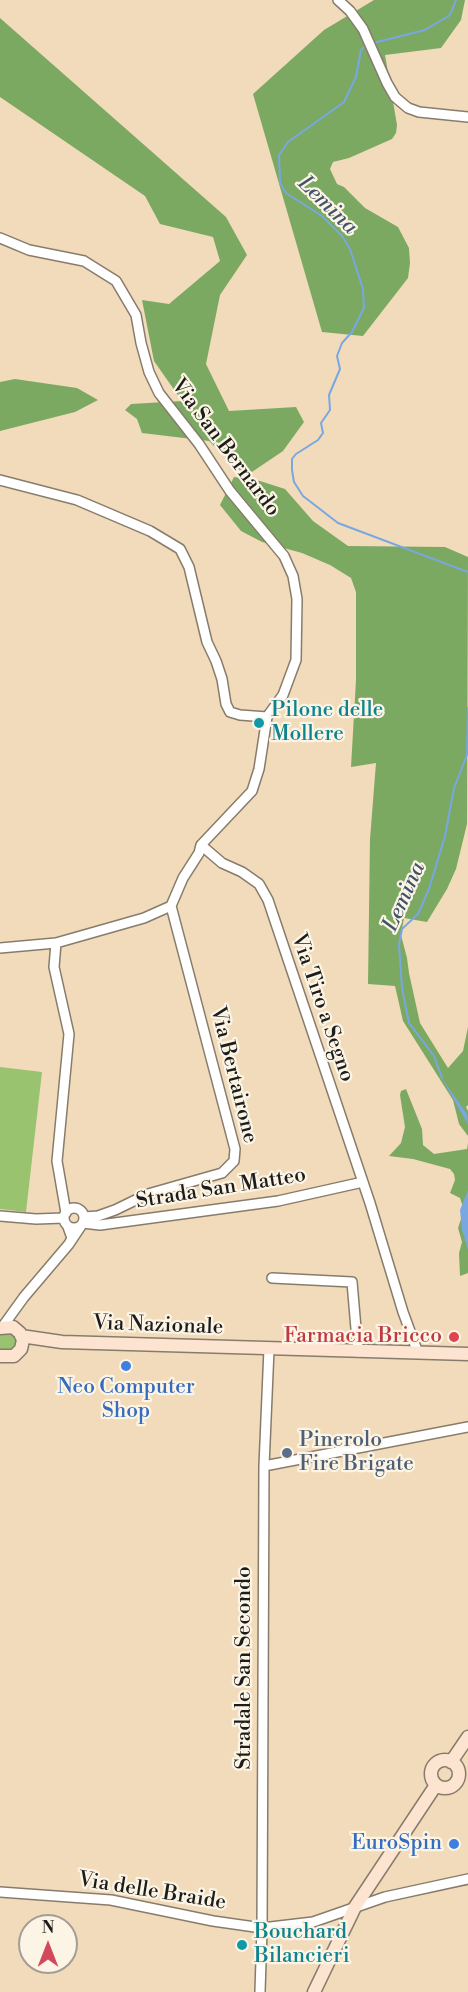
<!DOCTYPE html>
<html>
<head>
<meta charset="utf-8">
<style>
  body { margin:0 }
  #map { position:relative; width:468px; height:1992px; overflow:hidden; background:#f2dbbb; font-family:"Libre Bodoni",serif }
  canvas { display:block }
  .north { position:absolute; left:18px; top:1914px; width:60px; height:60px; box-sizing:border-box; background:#fcf5e5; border:2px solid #a29e95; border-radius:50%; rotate:0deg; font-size:16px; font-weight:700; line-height:24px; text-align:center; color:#1c1c1c }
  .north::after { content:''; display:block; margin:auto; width:21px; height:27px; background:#d1495b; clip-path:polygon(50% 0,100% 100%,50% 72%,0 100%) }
</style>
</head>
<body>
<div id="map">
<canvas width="468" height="1992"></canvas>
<div class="north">N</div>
</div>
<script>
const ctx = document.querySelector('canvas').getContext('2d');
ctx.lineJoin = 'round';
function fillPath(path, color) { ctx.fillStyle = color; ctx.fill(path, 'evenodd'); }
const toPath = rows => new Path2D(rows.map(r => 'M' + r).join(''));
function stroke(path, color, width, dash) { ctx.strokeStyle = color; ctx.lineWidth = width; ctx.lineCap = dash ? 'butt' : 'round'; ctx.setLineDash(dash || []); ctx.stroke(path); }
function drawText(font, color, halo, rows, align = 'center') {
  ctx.font = font + ' "Libre Bodoni",serif'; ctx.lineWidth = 4.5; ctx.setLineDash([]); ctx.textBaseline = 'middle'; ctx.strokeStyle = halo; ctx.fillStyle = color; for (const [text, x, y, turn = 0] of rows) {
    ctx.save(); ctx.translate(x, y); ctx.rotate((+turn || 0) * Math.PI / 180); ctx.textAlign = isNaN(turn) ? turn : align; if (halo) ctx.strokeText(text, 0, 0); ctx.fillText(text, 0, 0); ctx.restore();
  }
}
fillPath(toPath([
  [0,1067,42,1072,26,1212,0,1209],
  [9,1331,17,1337,17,1344,14,1350,0,1350,0,1334]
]), '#9ac370');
fillPath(toPath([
  [374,0,465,0,461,20,441,48,385,55,397,125,396,133,392,139,349,158,333,162,330,169,337,184,344,187,365,208,398,227,409,248,410,263,408,278,363,336,322,332,253,94,324,30],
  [0,18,226,217,247,255,220,295,206,364,229,411,296,407,304,422,283,451,246,476,209,441,142,433,137,419,125,410,131,404,182,401,154,361,142,300,169,304,220,261,213,237,160,224,145,196,0,97],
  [15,379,77,388,98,400,75,412,0,431,0,382],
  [234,477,260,481,285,489,313,521,348,546,445,547,468,557,467,824,456,869,447,889,427,922,404,918,401,935,407,958,409,973,420,1023,448,1068,463,1051,468,1027,468,1105,466,1107,468,1111,468,1136,459,1124,453,1100,403,1021,395,986,368,984,370,839,376,763,351,767,356,680,356,592,351,578,330,565,302,553,262,542,241,531,220,505],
  [406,1089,422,1129,423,1145,434,1154,467,1149,468,1143,468,1273,460,1276,459,1253,462,1242,458,1228,464,1210,460,1198,450,1193,455,1180,454,1174,450,1169,413,1159,389,1156,401,1143,405,1127,400,1095,401,1091]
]), '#7ba962');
fillPath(toPath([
  [441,1077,467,1114,468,1125,466,1121],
  [468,1190,468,1250,462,1230,460,1210]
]), '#78a7e2');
stroke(toPath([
  [373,43,425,30,450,15,456,0],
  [367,45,361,50,356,77,344,102,288,142,279,155,280,183,286,193,322,216,342,236,350,249,363,289,364,308,352,332,342,343,337,356,340,369,329,395,330,410,321,423,323,433,318,440,296,454,292,459,292,470,294,482,303,496,338,523,468,572],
  [442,1078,434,1056,409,1023,402,988,399,944,402,929,418,914,429,889,445,836,454,788,467,755,468,708]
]), '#78a7e2', 2);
const street = toPath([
  [338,0,350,11,363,29,387,83,395,97,408,108,419,112,468,117],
  [0,238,29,250,84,261,116,281,136,315,141,343,149,372,159,393,199,444,230,491,284,556,293,576,297,599,296,660,283,695,267,717],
  [0,480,77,500,150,531,180,549,189,567,207,642,216,661,222,679,226,704,230,712,240,715,267,717],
  [267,717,259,769,252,791,201,845,222,863,242,872,259,884,268,900,370,1203,403,1312,418,1353],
  [0,948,56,943],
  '64 1218a10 10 0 1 1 20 0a10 10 0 1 1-20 0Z',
  [66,1213,57,1161,69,1034,54,967,56,943,144,918,171,906],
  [0,1216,36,1219,64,1218],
  [84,1217,98,1216,115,1210,148,1194,222,1173,234,1161,235,1149,171,906,183,878,199,853,201,845],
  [83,1223,100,1225,278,1201,363,1182],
  [68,1227,72,1238,69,1244,81,1226],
  [272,1278,352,1282,358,1352],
  [3,1326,24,1297,69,1244],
  [264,1466,468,1427],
  [0,1892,111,1900,213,1921,262,1928,313,1922,385,1897,468,1879],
  [260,1992,262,1928,264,1466,269,1349]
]);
const secondary = toPath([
  [0,1328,13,1327,20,1333,23,1340,21,1349,14,1356,0,1356],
  [21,1336,62,1342,468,1354],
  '431 1774a14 14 0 1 1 28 0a14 14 0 1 1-28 0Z',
  [451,1762,468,1737],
  [314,1992,355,1907,436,1785]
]);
stroke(street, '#877c6c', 12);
stroke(secondary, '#877c6c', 15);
stroke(street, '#fff', 9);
stroke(secondary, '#fde4d0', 12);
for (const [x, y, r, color] of [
  [259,723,6,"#0f9aa8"],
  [454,1337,6,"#e0444e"],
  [126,1366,6,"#3f7fe0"],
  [287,1453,6,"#5c6f8a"],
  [454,1844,6,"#3f7fe0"],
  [242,1945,6,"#0f9aa8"]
]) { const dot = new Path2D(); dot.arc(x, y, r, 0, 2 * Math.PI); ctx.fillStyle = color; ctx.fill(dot); stroke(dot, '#fcf5e5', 2); }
drawText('21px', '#1c1c1c', '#fcf5e5', [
  ["Via San Bernardo",225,448,53],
  ["Via Tiro a Segno",322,1008,71],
  ["Via Bertairone",233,1075,76],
  ["Strada San Matteo",221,1189,-9],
  ["Via Nazionale",158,1326,2],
  ["Stradale San Secondo",245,1668,-90],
  ["Via delle Braide",152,1892,9]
]);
drawText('21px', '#0d838f', '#fcf5e5', [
  ["Pilone delle",271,711],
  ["Mollere",271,735],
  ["Bouchard",254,1933],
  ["Bilancieri",254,1957]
], 'left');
drawText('21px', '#be3a42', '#fcf5e5', [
  ["Farmacia Bricco",442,1337]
], 'right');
drawText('21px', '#366cbe', '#fcf5e5', [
  ["Neo Computer",126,1388],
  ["Shop",126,1412],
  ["EuroSpin",442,1844,"right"]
]);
drawText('21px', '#4e5e75', '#fcf5e5', [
  ["Pinerolo",299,1441],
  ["Fire Brigate",299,1465]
], 'left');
drawText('italic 22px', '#41546b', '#fcf5e5', [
  ["Lemina",327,206,44],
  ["Lemina",405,897,-66]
]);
</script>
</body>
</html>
